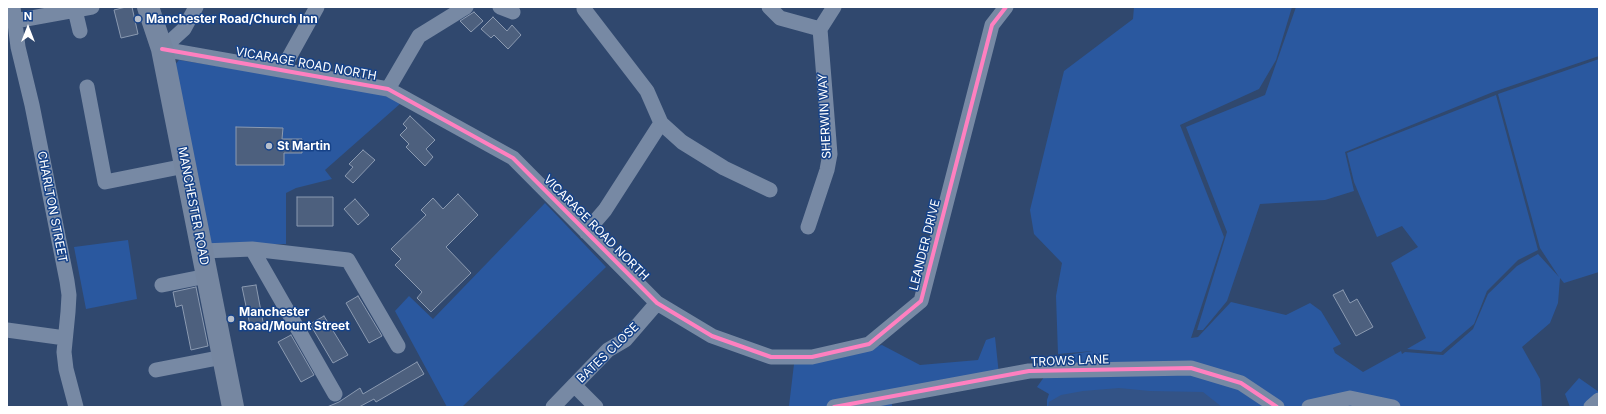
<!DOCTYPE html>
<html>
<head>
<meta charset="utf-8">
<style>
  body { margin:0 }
  #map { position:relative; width:1606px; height:414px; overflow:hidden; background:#30486e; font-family:Inter,sans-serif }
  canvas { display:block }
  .frame { position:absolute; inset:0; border:8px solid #fff; pointer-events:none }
  .north { position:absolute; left:8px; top:8px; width:40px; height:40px; -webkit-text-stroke:3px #164288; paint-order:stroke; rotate:0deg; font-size:11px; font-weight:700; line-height:16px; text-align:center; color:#fff }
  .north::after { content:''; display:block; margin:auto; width:14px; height:18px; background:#fff; clip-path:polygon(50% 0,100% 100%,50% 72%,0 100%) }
</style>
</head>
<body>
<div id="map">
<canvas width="1606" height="414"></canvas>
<div class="frame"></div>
<div class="north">N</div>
</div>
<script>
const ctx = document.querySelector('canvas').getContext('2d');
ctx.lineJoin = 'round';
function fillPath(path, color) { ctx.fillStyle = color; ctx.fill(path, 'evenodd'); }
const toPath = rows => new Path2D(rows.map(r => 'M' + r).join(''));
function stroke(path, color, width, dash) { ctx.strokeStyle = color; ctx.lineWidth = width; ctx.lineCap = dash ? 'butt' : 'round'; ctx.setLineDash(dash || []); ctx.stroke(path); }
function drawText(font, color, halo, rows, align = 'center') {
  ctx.font = font + ' Inter,sans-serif'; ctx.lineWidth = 3; ctx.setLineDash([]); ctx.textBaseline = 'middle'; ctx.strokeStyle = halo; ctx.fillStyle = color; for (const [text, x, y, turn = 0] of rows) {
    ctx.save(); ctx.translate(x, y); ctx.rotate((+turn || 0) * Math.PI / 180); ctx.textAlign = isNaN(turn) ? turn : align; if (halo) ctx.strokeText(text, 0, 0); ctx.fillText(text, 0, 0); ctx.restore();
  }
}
fillPath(toPath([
  [1134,7,1292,7,1276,60,1259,89,1180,125,1224,237,1191,338,1198,337,1231,302,1286,315,1310,303,1321,311,1341,344,1333,348,1335,353,1363,372,1401,351,1402,354,1405,352,1443,355,1473,329,1488,294,1517,266,1538,254,1559,277,1540,248,1498,94,1599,59,1599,272,1564,283,1560,278,1558,303,1550,323,1522,347,1540,379,1542,407,1047,407,1047,400,1049,394,1037,387,1059,356,1093,351,1058,354,1056,296,1062,263,1034,234,1030,210,1064,71,1133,19],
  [1296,7,1599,7,1599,56,1493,92,1345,152,1354,191,1325,200,1260,204,1227,301,1203,330,1197,330,1227,232,1186,127,1265,95],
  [179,60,388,93,401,103,325,170,332,179,296,188,286,193,286,244,206,244,170,71],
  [1496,95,1538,250,1518,260,1487,291,1474,324,1441,352,1407,349,1426,338,1391,263,1418,247,1402,226,1377,237,1354,182,1347,153],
  [545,203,606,267,462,407,447,407,395,311,409,296,433,319],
  [128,240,137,299,86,309,74,247],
  [995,337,999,375,892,403,892,407,786,407,789,406,794,364,882,345,920,365,978,360,986,340],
  [1579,378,1599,392,1599,407,1570,407,1565,394]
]), '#2a589f');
fillPath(toPath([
  [1119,388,1150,391,1203,392,1222,407,1048,407,1049,402,1061,395,1083,391]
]), '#335386');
const building = toPath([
  [126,7,132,7,138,34,121,38,114,10,126,7],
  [474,12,483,21,471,32,460,21,474,12],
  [493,17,507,31,512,25,521,35,508,49,494,35,491,38,481,29,493,17],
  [410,116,435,140,426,149,433,157,425,166,406,147,409,144,400,135,407,128,403,124,410,116],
  [236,127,283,128,282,139,302,139,302,153,284,153,284,165,236,165,236,127],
  [363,150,375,160,353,183,345,176,353,167,349,164,363,150],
  [458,194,478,215,446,247,471,273,431,312,417,298,422,292,395,265,401,259,391,249,426,215,421,210,433,198,443,209,458,194],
  [297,197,333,197,333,226,297,226,297,197],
  [355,199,369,215,358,225,344,209,355,199],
  [256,285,264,327,251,330,242,287,256,285],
  [196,287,208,346,191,350,182,305,176,307,173,292,196,287],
  [1343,290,1350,303,1357,299,1373,327,1356,336,1333,295,1343,290],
  [358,296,382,336,369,343,346,303,358,296],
  [324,316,348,355,333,363,310,324,324,316],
  [291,335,314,375,301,382,278,342,291,335],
  [417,362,424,374,376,402,374,399,359,407,327,407,339,402,360,388,363,394,417,362]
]);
fillPath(building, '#4d607e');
stroke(building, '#8b9ab1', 1);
stroke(toPath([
  [13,7,18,47,32,105,67,281,69,295,68,312,64,352,66,369,76,407],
  [500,7,513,12],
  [769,7,780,18,820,29],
  [584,9,647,91,661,123,682,142,724,168,770,190],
  [75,10,80,31],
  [15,21,92,7],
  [162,49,388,89,513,158,657,303,712,336,771,357,812,357,869,344,921,301,992,25,1006,7],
  [162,49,184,29,196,7],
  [282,70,317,7],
  [87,87,105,182,185,166],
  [388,89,419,36,466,7],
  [808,227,827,170,830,154,820,29,834,7],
  [586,232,605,210,661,123],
  [252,249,335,394],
  [203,251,252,249,348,260,398,346],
  [162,285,207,276],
  [7,330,65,338],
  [156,370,223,357],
  [574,385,596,407],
  [553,407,608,350,625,340,657,303],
  [834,407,1029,371,1191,368,1241,383,1277,407],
  [1309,407,1350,398,1393,407],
  [1591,407,1599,400]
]), '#7789a4', 15);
stroke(toPath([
  [148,7,162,49,233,407]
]), '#7687a1', 22);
stroke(toPath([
  [162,49,388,89,513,158,657,303,712,336,771,357,812,357,869,344,921,301,992,25,1006,7],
  [834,407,1029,371,1191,368,1241,383,1277,407]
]), '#ff80c0', 4);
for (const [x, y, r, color] of [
  [138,19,4,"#b7bfcc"],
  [269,146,4,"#b7bfcc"],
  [231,319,4,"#b7bfcc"]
]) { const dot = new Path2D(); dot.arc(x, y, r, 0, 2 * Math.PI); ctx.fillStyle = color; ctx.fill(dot); stroke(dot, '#164288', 1.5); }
drawText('bold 12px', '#fff', '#164288', [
  ["Manchester Road/Church Inn",146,19],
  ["St Martin",277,146],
  ["Manchester",239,312],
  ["Road/Mount Street",239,326]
], 'left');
drawText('12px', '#fff', '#164288', [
  ["VICARAGE ROAD NORTH",306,64,10],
  ["SHERWIN WAY",825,116,-93],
  ["MANCHESTER ROAD",193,206,79],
  ["CHARLTON STREET",52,207,79],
  ["VICARAGE ROAD NORTH",596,228,45],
  ["LEANDER DRIVE",925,245,-76],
  ["BATES CLOSE",608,353,-44],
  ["TROWS LANE",1070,361,-2]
]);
</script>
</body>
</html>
